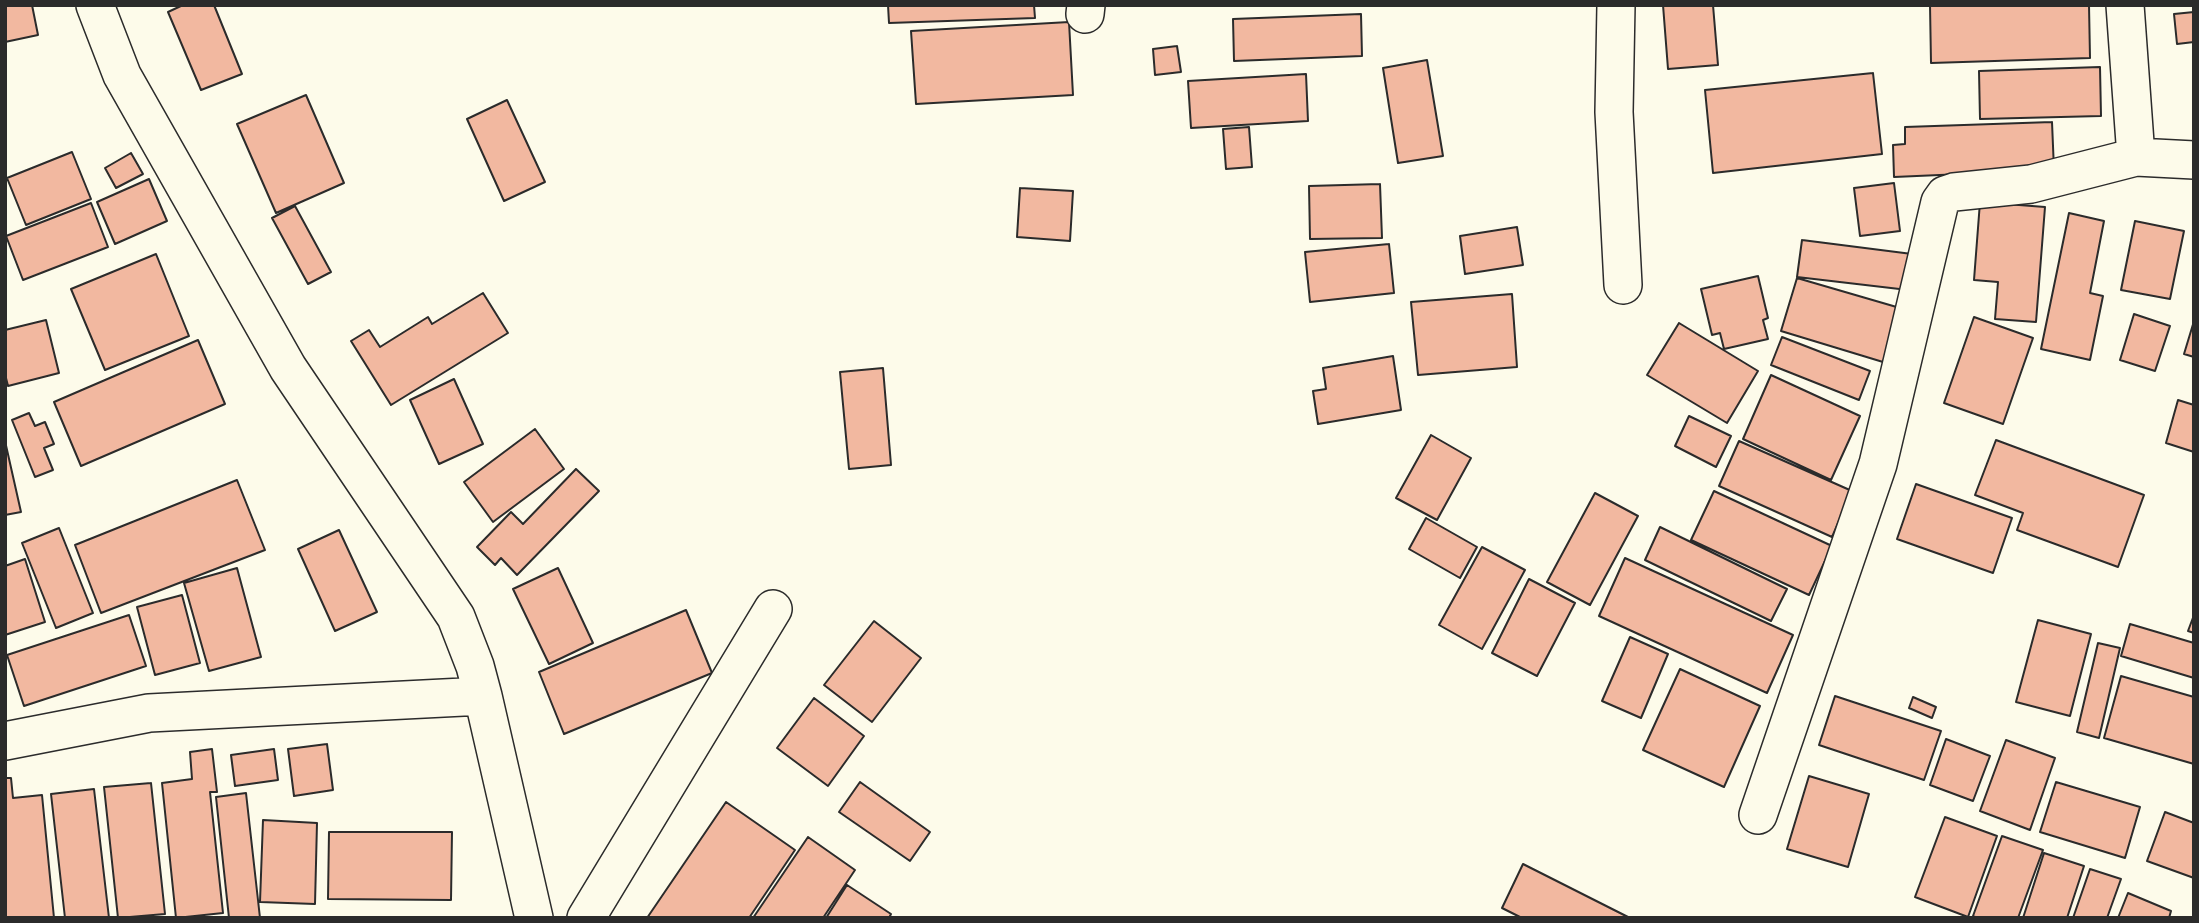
<!DOCTYPE html>
<html>
<head>
<meta charset="utf-8">
<style>
  body { margin:0 }
  #map { position:relative; width:2199px; height:923px; overflow:hidden; background:#fdfbea; font-family:"Sofia Sans Condensed",sans-serif }
  canvas { display:block }
  .frame { position:absolute; inset:0; border:7px solid #2b2b2b; pointer-events:none }
</style>
</head>
<body>
<div id="map">
<canvas width="2199" height="923"></canvas>
<div class="frame"></div>
</div>
<script>
const ctx = document.querySelector('canvas').getContext('2d');
ctx.lineJoin = 'round';
function fillPath(path, color) { ctx.fillStyle = color; ctx.fill(path, 'evenodd'); }
const toPath = rows => new Path2D(rows.map(r => 'M' + r).join(''));
function stroke(path, color, width, dash) { ctx.strokeStyle = color; ctx.lineWidth = width; ctx.lineCap = dash ? 'butt' : 'round'; ctx.setLineDash(dash || []); ctx.stroke(path); }
const building = toPath([
  [5,5,32,5,38,35,5,42,5,5],
  [183,5,214,5,242,74,201,90,168,12,183,5],
  [888,5,1034,5,1035,18,889,23,888,5],
  [1663,5,1713,5,1718,65,1668,69,1663,5],
  [1930,5,2089,5,2090,58,1931,63,1930,5],
  [2194,12,2194,42,2177,44,2174,14,2194,12],
  [1361,14,1362,56,1234,61,1233,19,1361,14],
  [1069,22,1073,95,916,104,911,31,1069,22],
  [1177,46,1181,72,1155,75,1153,49,1177,46],
  [1427,60,1443,156,1398,163,1383,68,1427,60],
  [2100,67,2101,116,1980,119,1979,71,2100,67],
  [1873,73,1882,154,1713,173,1705,90,1873,73],
  [1306,74,1308,121,1191,128,1188,81,1306,74],
  [306,95,344,183,276,213,237,124,306,95],
  [507,100,545,182,504,201,467,119,507,100],
  [2052,122,2054,170,1894,177,1893,145,1905,144,1905,127,2052,122],
  [1249,127,1252,167,1226,169,1223,129,1249,127],
  [72,152,91,199,26,225,7,178,72,152],
  [131,153,143,174,116,188,105,168,131,153],
  [149,179,167,221,115,244,97,202,149,179],
  [1894,183,1900,231,1860,236,1854,188,1894,183],
  [1380,184,1382,238,1310,239,1309,186,1380,184],
  [1020,188,1073,191,1070,241,1017,237,1020,188],
  [1980,202,2045,207,2036,322,1995,319,1998,282,1974,280,1980,202],
  [91,203,108,247,23,280,6,236,91,203],
  [295,206,331,272,308,284,272,218,295,206],
  [2069,213,2104,221,2090,293,2103,296,2090,360,2041,349,2069,213],
  [2135,221,2184,231,2170,299,2121,290,2135,221],
  [1517,227,1523,265,1465,274,1460,236,1517,227],
  [1802,240,1912,254,1908,290,1797,277,1802,240],
  [1389,244,1394,293,1310,302,1305,252,1389,244],
  [156,254,189,336,105,370,71,289,156,254],
  [1758,276,1768,318,1763,320,1768,339,1724,349,1720,333,1712,335,1701,289,1758,276],
  [1797,278,1900,308,1883,362,1781,331,1797,278],
  [483,293,508,333,391,405,351,341,369,330,380,347,428,317,432,324,483,293],
  [1512,294,1517,367,1418,375,1411,302,1512,294],
  [2134,314,2170,326,2155,371,2120,360,2134,314],
  [1974,317,2033,338,2003,424,1944,403,1974,317],
  [46,320,59,373,8,386,5,374,5,330,46,320],
  [2194,321,2194,357,2184,354,2194,321],
  [1679,323,1758,371,1727,423,1647,375,1679,323],
  [1782,337,1870,371,1859,400,1771,365,1782,337],
  [198,340,225,404,81,466,54,402,198,340],
  [1393,356,1401,410,1318,424,1313,391,1326,389,1323,368,1393,356],
  [883,368,891,465,849,469,840,372,883,368],
  [1771,375,1860,416,1831,480,1743,439,1771,375],
  [454,379,483,444,439,464,410,400,454,379],
  [2178,400,2194,405,2194,452,2166,443,2178,400],
  [29,413,35,426,45,422,54,444,44,448,53,470,35,477,12,420,29,413],
  [1689,416,1731,436,1716,467,1675,446,1689,416],
  [535,429,564,469,493,522,464,482,535,429],
  [1431,435,1471,458,1437,520,1396,498,1431,435],
  [1996,440,2144,495,2118,567,2017,530,2023,513,1975,495,1996,440],
  [5,441,21,512,5,515,5,441],
  [1739,441,1852,491,1832,537,1719,486,1739,441],
  [576,469,599,491,517,575,501,558,495,565,477,547,511,512,523,524,576,469],
  [237,480,265,550,101,613,75,545,237,480],
  [1916,484,2012,518,1993,573,1897,539,1916,484],
  [1714,491,1832,546,1809,595,1691,540,1714,491],
  [1595,493,1638,516,1590,605,1547,582,1595,493],
  [1426,518,1477,547,1460,578,1409,549,1426,518],
  [1660,527,1787,589,1771,621,1645,560,1660,527],
  [59,528,93,613,56,628,22,543,59,528],
  [339,530,377,612,335,631,298,549,339,530],
  [1482,547,1525,570,1482,649,1439,625,1482,547],
  [1625,558,1793,635,1767,693,1599,616,1625,558],
  [25,559,45,622,5,635,5,566,25,559],
  [237,568,261,657,209,671,184,583,237,568],
  [558,568,593,643,549,664,513,589,558,568],
  [1529,579,1575,603,1537,676,1492,653,1529,579],
  [182,595,200,663,155,675,137,607,182,595],
  [686,610,712,673,564,734,539,672,686,610],
  [129,615,146,666,24,706,7,655,129,615],
  [2194,615,2194,633,2188,631,2194,615],
  [2038,620,2091,634,2070,716,2016,702,2038,620],
  [874,621,921,658,872,722,824,685,874,621],
  [2130,624,2194,643,2194,678,2121,656,2130,624],
  [1630,637,1668,654,1641,718,1602,701,1630,637],
  [2098,643,2120,648,2099,738,2077,732,2098,643],
  [1680,669,1760,706,1724,787,1643,750,1680,669],
  [2121,676,2194,697,2194,764,2104,738,2121,676],
  [1835,696,1941,731,1924,780,1819,745,1835,696],
  [1913,697,1936,707,1932,718,1909,708,1913,697],
  [814,698,864,736,828,786,777,748,814,698],
  [1946,739,1990,756,1973,801,1930,785,1946,739],
  [2006,740,2055,758,2030,830,1980,811,2006,740],
  [327,744,333,790,294,796,288,749,327,744],
  [212,749,217,792,210,792,223,913,176,918,162,783,192,779,190,752,212,749],
  [274,749,278,780,235,786,231,755,274,749],
  [1809,776,1869,794,1848,867,1787,849,1809,776],
  [5,778,11,778,13,798,42,795,54,918,6,918,5,778],
  [860,782,930,832,910,861,839,812,860,782],
  [2056,782,2140,807,2125,858,2040,832,2056,782],
  [151,783,165,914,118,918,104,787,151,783],
  [94,789,109,918,65,918,51,794,94,789],
  [246,793,260,918,229,918,216,797,246,793],
  [726,802,795,850,749,918,647,918,726,802],
  [2165,812,2194,823,2194,878,2147,861,2165,812],
  [1945,817,1997,836,1968,917,1915,897,1945,817],
  [263,820,317,823,315,904,260,902,263,820],
  [329,832,452,832,451,900,328,899,329,832],
  [2002,836,2043,850,2018,918,1977,918,1973,916,2002,836],
  [808,837,855,870,823,918,753,918,808,837],
  [2044,853,2084,866,2067,918,2023,918,2044,853],
  [1523,864,1630,918,1522,918,1502,908,1523,864],
  [2090,869,2121,879,2107,918,2073,918,2090,869],
  [847,885,891,914,889,918,826,918,847,885],
  [2128,893,2171,911,2169,918,2118,918,2128,893]
]);
fillPath(building, '#f2b8a0');
stroke(building, '#2b2b2b', 2);
const street = toPath([
  [95,5,122,75,288,368,456,617,475,666,483,696,534,918],
  [1616,5,1614,112,1623,285],
  [2125,5,2136,157],
  [1085,14,1086,5],
  [5,741,149,713,483,696],
  [1758,815,1878,464,1940,202,1945,195,1954,192,2031,184,2136,157,2194,160],
  [586,918,773,609]
]);
stroke(street, '#2b2b2b', 40);
stroke(street, '#fdfbea', 37);
</script>
</body>
</html>
